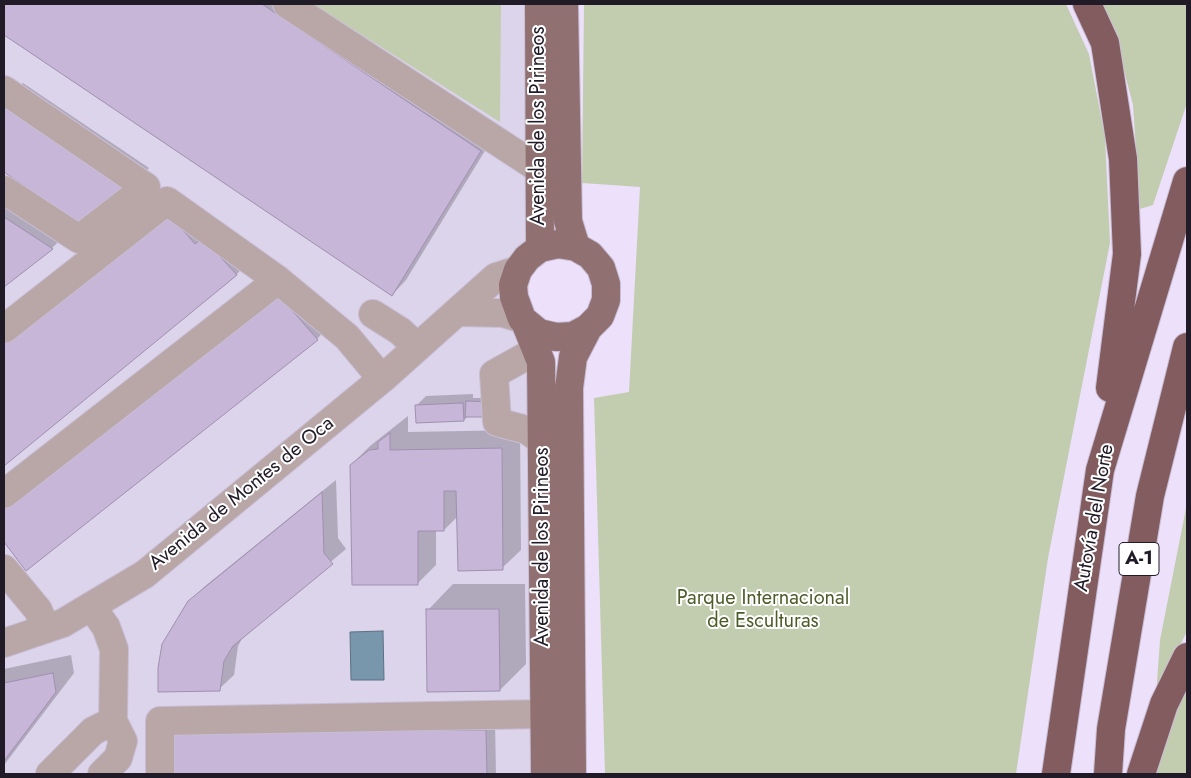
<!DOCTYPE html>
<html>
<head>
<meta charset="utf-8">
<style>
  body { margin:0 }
  #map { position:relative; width:1191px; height:778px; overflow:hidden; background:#ede0fb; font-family:Jost,sans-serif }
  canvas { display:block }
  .frame { position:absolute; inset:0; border:5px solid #211b27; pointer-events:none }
</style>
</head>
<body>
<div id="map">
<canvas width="1191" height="778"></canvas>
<div class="frame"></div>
</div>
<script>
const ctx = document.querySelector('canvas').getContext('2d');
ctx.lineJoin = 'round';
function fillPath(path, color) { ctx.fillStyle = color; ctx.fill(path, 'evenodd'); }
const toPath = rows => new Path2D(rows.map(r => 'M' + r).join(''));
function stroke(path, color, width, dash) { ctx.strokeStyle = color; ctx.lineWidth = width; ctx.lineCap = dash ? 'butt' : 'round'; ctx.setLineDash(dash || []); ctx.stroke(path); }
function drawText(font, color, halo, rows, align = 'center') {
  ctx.font = font + ' Jost,sans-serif'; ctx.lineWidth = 4; ctx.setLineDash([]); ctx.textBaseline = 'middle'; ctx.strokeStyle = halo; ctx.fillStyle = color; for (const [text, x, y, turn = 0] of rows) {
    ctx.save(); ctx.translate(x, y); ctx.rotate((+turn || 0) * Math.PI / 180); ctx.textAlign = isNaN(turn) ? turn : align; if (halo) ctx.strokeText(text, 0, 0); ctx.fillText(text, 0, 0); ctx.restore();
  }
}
fillPath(toPath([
  [4,4,539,4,525,322,545,774,4,774]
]), '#dbd4ea');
fillPath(toPath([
  [313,4,501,4,500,122],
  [584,4,1066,4,1089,54,1105,137,1110,243,1048,558,1016,774,605,774,594,398,629,392,640,187,582,183],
  [1103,4,1187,4,1187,103,1153,205,1140,209,1133,105,1114,32],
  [1187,503,1187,631,1156,696,1160,640],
  [1187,686,1187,774,1155,774,1184,692]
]), '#c2cdb0');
const water = toPath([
  [383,631,384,680,351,680,350,632,383,631]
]);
fillPath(water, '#7896ac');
stroke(water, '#5e7184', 1);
fillPath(toPath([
  [4,4,297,4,494,136,406,280,392,295,4,33],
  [23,83,149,168,135,182,81,223,4,171,4,105],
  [4,193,66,234,52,248,4,286],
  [184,200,250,260,236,275,4,464,4,341],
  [291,279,331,324,317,339,26,569,4,540,4,507],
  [473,394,473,398,489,398,464,420,417,405,426,396],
  [408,416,408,432,520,430,521,550,502,568,458,516,444,530,436,530,436,565,417,584,351,465,370,446],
  [336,480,338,538,346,549,244,635,238,646,234,675,219,689,189,602,204,587],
  [453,584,525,584,526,664,500,690,428,610],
  [71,655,74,673,4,765,4,669],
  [495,721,496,774,175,774,174,733]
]), '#0003');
const building = toPath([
  [4,4,262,4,481,151,392,296,4,35,4,4],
  [4,103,136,183,81,225,4,172,4,103],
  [169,214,195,244,203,238,237,275,4,466,4,343,169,214],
  [4,217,53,249,4,287,4,217],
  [276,292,318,340,26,571,4,542,4,508,276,292],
  [466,401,491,402,490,417,465,417,466,401],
  [463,403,464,421,416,423,415,405,463,403],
  [390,433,390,450,502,448,503,570,458,571,456,491,444,491,444,531,418,531,418,585,352,585,350,465,369,450,378,449,378,442,390,433],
  [322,492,324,553,333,564,233,646,224,661,220,691,158,692,158,668,162,644,188,601,322,492],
  [426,609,499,609,500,691,427,692,426,609],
  [53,673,56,692,4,761,4,683,53,673],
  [486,730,487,774,173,774,173,732,486,730]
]);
fillPath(building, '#c7b6d7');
stroke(building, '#a090b0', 1);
const minor = toPath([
  [287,4,541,170],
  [4,90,146,187,79,239,4,190],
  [460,312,503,313,522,319],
  [373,314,400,331,417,347],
  [4,329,167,201,278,280,347,337,382,379],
  [537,350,494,374,497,422,527,430,542,441],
  [4,494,278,280],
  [4,569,38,610,46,629],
  [91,606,106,627,114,649,113,721,123,741,118,758,102,774],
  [4,643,63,623,145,574,382,379,496,277,518,270],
  [50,774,93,731,113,721],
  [160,774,160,721,544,714]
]);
const major = toPath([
  [539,4,540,248],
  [564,4,568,221,576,247],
  [525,322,541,362,545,774],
  [572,774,569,388,573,357,588,328,600,316,606,300,606,284,601,268,590,255,576,247,558,244,540,248,527,258,518,270,513,285,514,297,522,319,539,333,556,337,573,336,588,328]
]);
const highway = toPath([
  [1087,4,1105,43,1123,159,1127,254,1110,388],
  [1056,774,1100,470,1187,181],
  [1108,774,1111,729,1150,496,1187,347],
  [1141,774,1164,704,1187,657]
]);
stroke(minor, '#c8bdd5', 30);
stroke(major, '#c8bdd5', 30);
stroke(highway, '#c8bdd5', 30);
stroke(minor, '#b9a6a6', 28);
stroke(major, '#917071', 28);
stroke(highway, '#825c5e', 28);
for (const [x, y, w] of [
  [1139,559,40]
]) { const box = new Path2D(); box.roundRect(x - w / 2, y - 16.5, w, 33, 4); ctx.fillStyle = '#fff'; ctx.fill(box); stroke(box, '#211b27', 1); }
drawText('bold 19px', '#211b27', null, [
  ["A-1",1139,559]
]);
drawText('20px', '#211b27', '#fff', [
  ["Avenida de los Pirineos",539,126,-90],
  ["Avenida de Montes de Oca",242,494,-39],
  ["Autovía del Norte",1095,518,-80],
  ["Avenida de los Pirineos",543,547,-90]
]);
drawText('20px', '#4c5c29', '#fff', [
  ["Parque Internacional",763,599],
  ["de Esculturas",763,622]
]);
</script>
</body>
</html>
